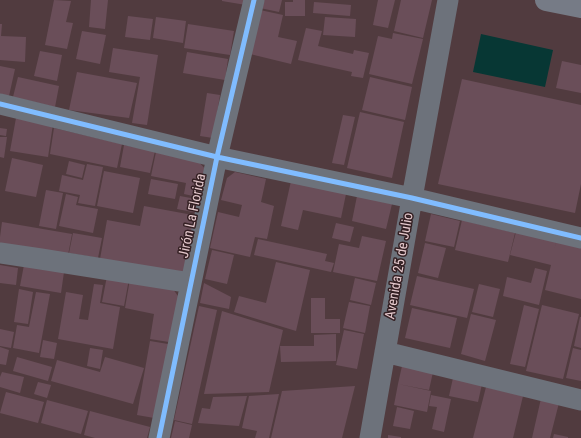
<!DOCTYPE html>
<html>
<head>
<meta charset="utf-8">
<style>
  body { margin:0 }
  canvas { display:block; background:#513b3f }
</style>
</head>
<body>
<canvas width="581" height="438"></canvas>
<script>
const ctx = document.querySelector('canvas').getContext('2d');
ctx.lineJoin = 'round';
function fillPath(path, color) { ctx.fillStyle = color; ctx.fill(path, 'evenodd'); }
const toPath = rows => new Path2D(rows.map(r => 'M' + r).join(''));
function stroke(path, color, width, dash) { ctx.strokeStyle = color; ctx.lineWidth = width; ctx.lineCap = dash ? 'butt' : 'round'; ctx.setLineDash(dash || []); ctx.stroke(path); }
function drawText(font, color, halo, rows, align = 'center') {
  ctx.font = font + ' "Roboto Condensed",sans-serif'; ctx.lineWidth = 3; ctx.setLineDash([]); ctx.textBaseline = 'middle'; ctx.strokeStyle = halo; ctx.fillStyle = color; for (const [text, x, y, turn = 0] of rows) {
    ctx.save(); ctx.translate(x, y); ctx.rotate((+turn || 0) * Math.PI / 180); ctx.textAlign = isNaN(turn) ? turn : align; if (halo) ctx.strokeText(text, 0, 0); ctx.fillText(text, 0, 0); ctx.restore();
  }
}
fillPath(toPath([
  [481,34,553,50,545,87,473,72]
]), '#073734');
fillPath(toPath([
  [54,0,71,1,66,22,73,23,67,49,45,45],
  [91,0,108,0,105,29,89,27],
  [222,0,246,0,246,5,222,1],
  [262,0,282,0,279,12,260,8],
  [293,0,305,0,305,16,285,16,285,2,293,2],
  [378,0,395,0,388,28,373,25],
  [401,0,432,0,423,38,394,31],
  [314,2,351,5,350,16,313,13],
  [260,10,283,15,278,37,297,41,291,64,250,54],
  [128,16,153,19,150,40,125,37],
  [156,17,186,21,183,43,153,38],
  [325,17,356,19,355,37,323,35],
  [0,24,2,24,1,36,26,37,25,62,0,60],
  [188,24,234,31,230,55,184,48],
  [306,28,322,31,318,46,353,54,354,50,369,53,363,78,351,76,352,72,298,60],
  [82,31,106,35,100,64,76,59],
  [393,33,423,39,412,84,369,74,378,36,392,39],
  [113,48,158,55,147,125,132,123,140,77,109,72],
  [40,51,62,55,57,81,34,76],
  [187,52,228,59,225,80,183,73],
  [562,61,581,65,581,93,556,88],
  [0,66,15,69,9,96,0,94],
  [77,72,137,83,129,118,69,110],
  [18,77,59,86,55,107,13,97],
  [370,77,412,87,405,120,362,110],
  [462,79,581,105,581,184,575,213,438,184],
  [207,93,220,95,213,138,200,136],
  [360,112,404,122,392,178,347,168],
  [343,115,355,117,344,165,332,163],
  [16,118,53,124,48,157,10,151],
  [0,128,7,129,6,136,0,135],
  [54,128,122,144,117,168,50,154],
  [0,137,7,137,4,158,0,157],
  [124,145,155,151,150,173,120,167],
  [156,152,197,160,207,171,202,198,184,194,186,183,151,176],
  [12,158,43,165,36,197,5,191],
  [69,161,85,165,82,178,66,174],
  [87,164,103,167,95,206,78,203,80,195,59,191,62,175,83,180],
  [104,171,140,178,133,213,97,206],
  [235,172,266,179,261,202,274,206,267,239,255,237,250,257,210,248,218,212,239,217,242,205,221,200,227,178],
  [151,179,178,184,175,199,148,194],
  [291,181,346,194,341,218,303,210,298,230,281,226],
  [46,190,63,193,56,229,39,226],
  [66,194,78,197,76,205,98,209,93,233,59,226],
  [180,196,201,200,198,213,177,209],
  [357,196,392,204,386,229,352,221],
  [144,206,198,216,186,276,100,259,107,220,140,226],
  [431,214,460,221,454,247,425,241],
  [462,220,515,233,508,262,455,250],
  [2,222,72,234,68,255,0,244,0,237],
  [336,223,354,227,350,242,332,238],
  [516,232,556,242,554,251,557,238,581,244,581,299,545,290,551,265,510,255],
  [73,233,102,238,98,258,69,253],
  [362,236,386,241,377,281,333,272,339,244,359,248],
  [258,239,327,254,325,261,334,263,331,272,254,255],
  [425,243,446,248,438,278,418,273],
  [212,250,234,255,227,284,205,279],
  [276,262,310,270,296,331,234,312,239,296,266,303],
  [0,265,18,268,16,285,0,283],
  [24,265,64,272,61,293,20,286],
  [535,268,547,271,539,305,503,296,507,277,531,283],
  [107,276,129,279,124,306,102,302],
  [417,276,474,289,467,318,410,305],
  [355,278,376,283,371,305,350,300],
  [130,279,171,286,182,302,175,343,150,339,154,314,125,308],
  [204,283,231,297,229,309,200,303],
  [94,284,103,285,100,303,120,307,113,349,58,339,66,292,83,295,79,319,88,320],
  [479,284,500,289,493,317,472,312],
  [19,289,33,292,28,324,14,322],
  [36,292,50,294,39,353,13,348,17,325,29,327],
  [311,298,325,298,325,319,340,319,340,333,311,333],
  [349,302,370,306,365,333,343,328],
  [524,305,539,309,525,367,510,364],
  [542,305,579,314,563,379,526,371],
  [199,306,217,310,192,424,174,420],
  [412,308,457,318,450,348,405,338],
  [222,311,283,330,269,392,204,394],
  [471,314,496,320,485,361,461,354],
  [580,317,581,317,581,348,574,346],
  [0,329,14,332,11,348,0,346],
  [344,330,364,334,357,369,336,365],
  [336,334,336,361,281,362,280,346,314,346,314,335],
  [43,340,57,343,54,359,40,357],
  [150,341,174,345,160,419,137,415],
  [0,347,9,350,6,365,0,364],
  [90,348,103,350,100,369,87,366],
  [573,348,581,350,581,381,566,378],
  [17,357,52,367,48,381,13,371],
  [105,357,144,368,133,404,51,381,57,360,100,372],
  [402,366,433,372,429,390,398,384],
  [2,372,24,377,20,393,0,387,0,377],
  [453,378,482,384,478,402,449,396],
  [38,382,51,385,47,398,34,394],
  [398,384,431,391,427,412,394,405],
  [355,386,342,438,271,438,282,391],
  [486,387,523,396,513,438,473,438],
  [6,392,44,402,38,423,0,413],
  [279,394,269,438,255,438,257,431,242,428,249,396],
  [542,394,560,399,550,438,532,438],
  [431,395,451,399,444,432,432,429,437,407,429,406],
  [247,396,239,426,198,423,202,408,210,409,213,397],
  [47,400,88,411,81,434,41,423],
  [397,407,414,411,410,429,393,426],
  [90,411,150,427,147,438,95,438,84,435],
  [175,421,192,425,189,438,171,438],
  [554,434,568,437,568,438,553,438],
  [388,435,401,437,401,438,388,438]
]), '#6a4e59');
stroke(toPath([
  [0,104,217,157,412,198,581,238],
  [0,253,41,259,191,283],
  [385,352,581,400],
  [159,438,217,157,254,0],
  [370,438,412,198,448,0]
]), '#6d727b', 21);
stroke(toPath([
  [546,0,581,7]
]), '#767b86', 22);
stroke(toPath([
  [0,104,217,157,412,198,581,238],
  [159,438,217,157,254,0]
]), '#80bcff', 5);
drawText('14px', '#e5c9cd', '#342023', [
  ["Jirón La Florida",193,216,-78],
  ["Avenida 25 de Julio",400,266,-80]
]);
</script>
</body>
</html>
